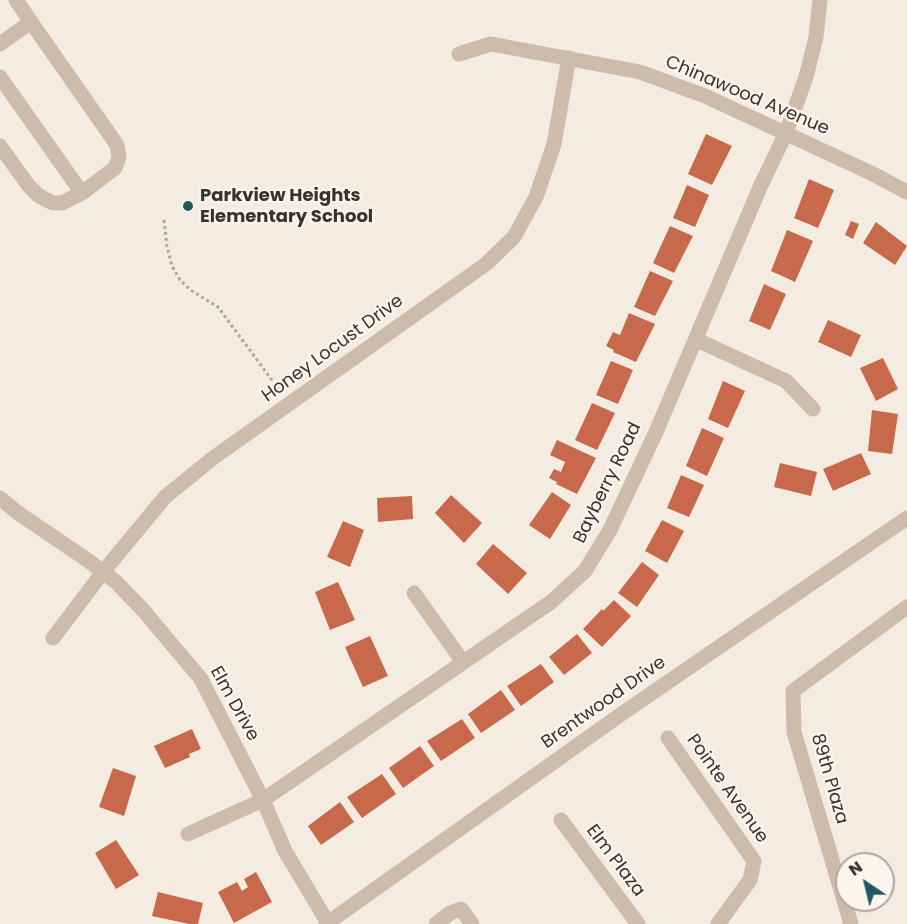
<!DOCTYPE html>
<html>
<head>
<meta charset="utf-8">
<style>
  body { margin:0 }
  #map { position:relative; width:907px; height:924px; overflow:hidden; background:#f4ebe1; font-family:Poppins,sans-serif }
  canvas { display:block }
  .north { position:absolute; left:835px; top:852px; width:60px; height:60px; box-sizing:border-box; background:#fbf5ee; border:2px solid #aea6a0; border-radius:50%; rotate:325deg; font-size:16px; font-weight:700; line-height:24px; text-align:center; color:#3b302b }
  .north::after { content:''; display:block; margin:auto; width:21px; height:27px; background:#1f5a5e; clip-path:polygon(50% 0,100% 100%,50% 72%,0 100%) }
</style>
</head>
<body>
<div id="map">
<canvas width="907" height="924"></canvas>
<div class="north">N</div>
</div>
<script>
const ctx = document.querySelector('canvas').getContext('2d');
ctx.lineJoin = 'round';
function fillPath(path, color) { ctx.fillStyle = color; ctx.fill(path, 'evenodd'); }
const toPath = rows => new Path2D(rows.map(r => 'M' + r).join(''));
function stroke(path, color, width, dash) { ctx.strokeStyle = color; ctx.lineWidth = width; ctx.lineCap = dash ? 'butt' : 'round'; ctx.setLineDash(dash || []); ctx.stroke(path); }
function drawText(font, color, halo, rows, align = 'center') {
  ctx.font = font + ' Poppins,sans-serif'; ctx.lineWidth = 5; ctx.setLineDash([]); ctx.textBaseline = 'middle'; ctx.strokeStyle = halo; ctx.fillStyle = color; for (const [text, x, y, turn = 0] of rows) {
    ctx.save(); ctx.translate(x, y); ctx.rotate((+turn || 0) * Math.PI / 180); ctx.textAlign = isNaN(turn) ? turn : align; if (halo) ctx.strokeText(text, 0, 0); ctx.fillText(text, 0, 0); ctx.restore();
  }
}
fillPath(toPath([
  [706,134,732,146,712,185,688,174],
  [809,179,834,190,818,228,794,218],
  [687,185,709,195,695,227,673,218],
  [851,221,859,224,853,239,845,235],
  [876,222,907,246,895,265,863,243],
  [670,226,693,236,674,273,653,263],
  [787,230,813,241,795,282,771,271],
  [650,271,673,281,655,316,634,307],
  [764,284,786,294,770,330,749,321],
  [629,313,655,324,636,362,613,352,614,350,606,346,613,332,620,335],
  [828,320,861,335,851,357,818,342],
  [883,358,898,389,876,401,860,368],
  [611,361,633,370,618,404,596,395],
  [723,381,745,391,728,428,708,419],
  [592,403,615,413,597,450,575,440],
  [872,410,898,414,892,454,868,451],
  [702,428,724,438,707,476,686,466],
  [557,440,596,458,577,494,556,484,557,482,549,478,554,469,561,472,565,462,550,455],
  [861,453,871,474,833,491,823,469],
  [780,463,817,472,811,496,774,487],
  [681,475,704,485,689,517,667,508],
  [552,492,571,505,550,539,529,525],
  [451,495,482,523,464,543,435,513],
  [412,496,413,519,378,522,377,498],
  [662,520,684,531,667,563,645,551],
  [343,521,364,530,350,567,327,557],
  [493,544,527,573,508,594,476,564],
  [642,562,659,575,637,607,618,593],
  [338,582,355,620,330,630,315,592],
  [614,600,631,616,602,647,583,629,602,609,603,611],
  [577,634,592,653,564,675,549,657],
  [370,636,388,676,363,687,345,647],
  [541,664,554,682,521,706,507,686],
  [501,690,515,710,481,733,468,714],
  [462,719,475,738,441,761,427,741],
  [192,729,201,749,189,754,190,757,165,768,154,746],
  [420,746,434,766,403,788,389,768],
  [113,768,136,776,124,816,99,807],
  [382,774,396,794,362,818,347,797],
  [340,802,354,822,321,845,308,826],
  [116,840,139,875,116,889,95,853],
  [256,872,272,902,234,923,218,892,237,882,242,891,248,887,244,879],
  [158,892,203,903,198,924,189,924,152,916]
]), '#c8694b');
stroke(toPath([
  [164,220,167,246,172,266,180,280,192,291,218,307,280,391]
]), '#b9a596', 3, [3, 3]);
stroke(toPath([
  [16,0,31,22],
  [0,44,31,22,117,145,119,157,115,168,82,193,0,77],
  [459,54,491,44,640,72,705,96,871,173,907,192],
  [0,146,28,185,39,196,53,203,62,203,82,193],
  [697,340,786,381,813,409],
  [0,498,18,513,86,559,116,582,143,610,201,679,263,800,285,851,328,923],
  [414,593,463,662],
  [53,638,103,572,165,497,213,458,486,264,514,237,536,197,554,144,569,58],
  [668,738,754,861,750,880,718,924],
  [561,820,638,924],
  [188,834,263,800,551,602,585,571,610,530,656,432,761,185,786,133,806,77,816,37,820,0],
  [326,924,620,715,907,518],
  [436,924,450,913,461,909,472,924],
  [851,924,794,732,793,691,907,607]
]), '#cdbbac', 15);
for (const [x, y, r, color] of [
  [188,206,6,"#1f5a5e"]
]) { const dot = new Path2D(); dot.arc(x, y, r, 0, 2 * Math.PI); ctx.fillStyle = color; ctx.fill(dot); stroke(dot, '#fbf5ee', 2); }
drawText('18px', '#3b302b', '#fbf5ee', [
  ["Chinawood Avenue",747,96,23],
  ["Honey Locust Drive",333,349,-36],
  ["Bayberry Road",608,483,-64],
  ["Brentwood Drive",604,703,-35],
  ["Elm Drive",234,704,61],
  ["89th Plaza",829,779,74],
  ["Pointe Avenue",727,789,55],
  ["Elm Plaza",615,861,53]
]);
drawText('bold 18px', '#3b302b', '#fbf5ee', [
  ["Parkview Heights",200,196],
  ["Elementary School",200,217]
], 'left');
</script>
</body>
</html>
